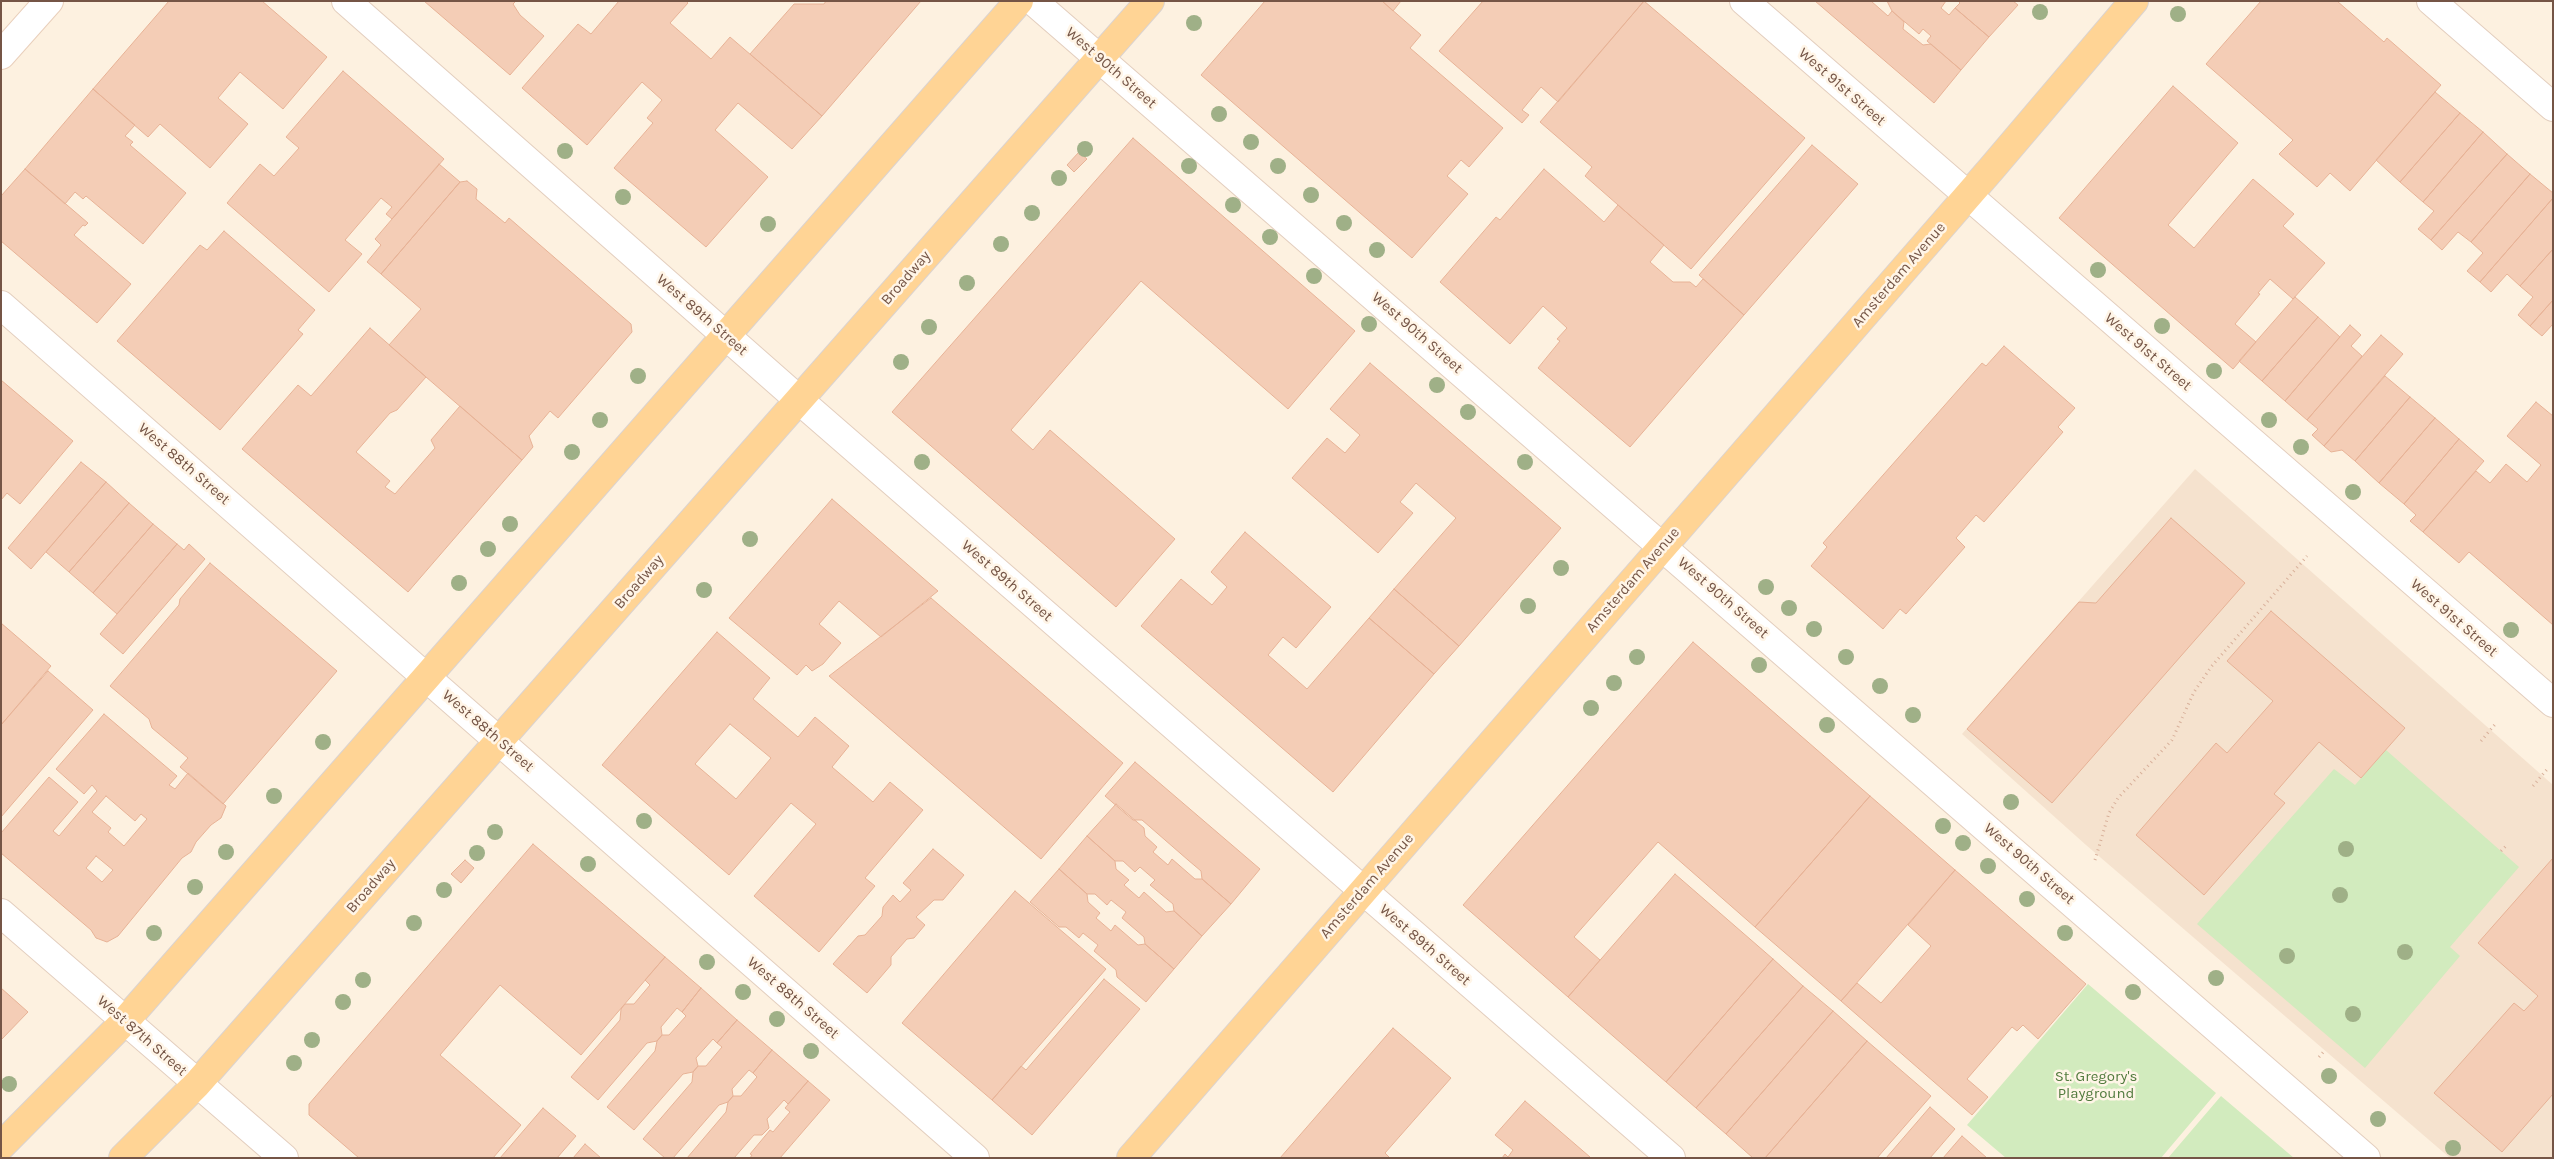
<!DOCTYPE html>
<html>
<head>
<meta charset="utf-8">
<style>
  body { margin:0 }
  #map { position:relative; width:2554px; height:1159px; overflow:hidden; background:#fdf1e0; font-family:Karla,sans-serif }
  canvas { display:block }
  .frame { position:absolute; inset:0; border:2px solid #755546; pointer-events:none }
</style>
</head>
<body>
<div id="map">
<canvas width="2554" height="1159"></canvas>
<div class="frame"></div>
</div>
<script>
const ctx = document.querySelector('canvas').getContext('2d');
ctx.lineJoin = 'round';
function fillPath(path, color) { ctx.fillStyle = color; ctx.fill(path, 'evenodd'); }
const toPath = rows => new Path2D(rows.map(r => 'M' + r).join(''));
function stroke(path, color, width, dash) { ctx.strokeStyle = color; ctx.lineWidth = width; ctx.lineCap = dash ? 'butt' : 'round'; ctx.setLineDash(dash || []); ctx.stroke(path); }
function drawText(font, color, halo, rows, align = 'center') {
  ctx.font = font + ' Karla,sans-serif'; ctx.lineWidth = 5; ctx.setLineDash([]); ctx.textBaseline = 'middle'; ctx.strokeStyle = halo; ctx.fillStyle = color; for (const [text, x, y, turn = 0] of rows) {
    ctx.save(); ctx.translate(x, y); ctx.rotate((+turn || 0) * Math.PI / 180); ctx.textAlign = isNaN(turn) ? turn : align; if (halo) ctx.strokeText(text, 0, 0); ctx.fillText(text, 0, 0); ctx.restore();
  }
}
fillPath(toPath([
  [2195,469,2553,785,2553,1158,2450,1158,2086,845,1962,734]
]), '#f5e2ce');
fillPath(toPath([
  [2386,750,2519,867,2450,947,2460,956,2365,1068,2197,924,2334,769,2355,785],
  [2088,984,2216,1093,2161,1158,2006,1158,1967,1125],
  [2221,1096,2294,1158,2168,1158]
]), '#d2ebbe');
const building = toPath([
  [169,1,262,1,327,57,283,109,240,72,218,98,248,124,210,168,160,124,148,137,93,89,169,1],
  [424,1,516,1,513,4,520,15,544,36,510,75,424,1],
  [619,1,686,1,688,3,670,23,711,59,730,37,822,116,792,149,738,103,715,130,768,177,706,247,614,168,653,123,647,118,662,100,642,82,587,145,522,88,578,24,591,34,619,1],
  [826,1,921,1,822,116,750,54,794,4,824,4,826,1],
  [1265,1,1382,1,1421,35,1410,48,1503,128,1469,167,1461,160,1447,176,1468,194,1412,258,1201,75,1265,1],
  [1382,1,1401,1,1393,11,1382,1],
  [1483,1,1644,1,1558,102,1541,87,1522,110,1529,115,1522,123,1439,51,1483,1],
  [1644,1,1805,138,1691,269,1585,176,1592,167,1540,122,1644,1],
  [1815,1,1871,1,1888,16,1892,11,1904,22,1903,29,1923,45,1931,44,1961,70,1934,103,1815,1],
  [1887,1,1946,1,1941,8,1949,15,1955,8,1989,37,1961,70,1927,41,1931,36,1923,29,1919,34,1892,11,1887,1],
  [1958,1,2013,1,2018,5,1989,37,1955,8,1960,3,1958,1],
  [2261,1,2337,1,2384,42,2387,38,2441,85,2350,191,2330,173,2317,187,2279,154,2293,140,2206,64,2261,1],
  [343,71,444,159,392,219,386,214,392,207,381,198,345,240,362,254,329,292,227,203,260,164,274,176,299,148,286,137,343,71],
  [2173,86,2238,143,2168,225,2194,248,2253,179,2294,214,2283,226,2325,263,2293,299,2270,279,2258,293,2260,294,2235,324,2256,342,2233,369,2059,218,2173,86],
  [93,89,135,125,125,136,133,142,130,145,186,193,143,244,86,196,83,199,75,192,65,204,25,169,93,89],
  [2435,92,2460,113,2400,182,2376,160,2435,92],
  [2460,113,2483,132,2423,202,2400,182,2460,113],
  [2483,132,2507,154,2431,240,2418,229,2434,211,2423,202,2483,132],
  [1133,138,1355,331,1288,409,1141,281,1011,430,1033,450,1050,430,1175,539,1116,607,892,412,1133,138],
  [1812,145,1858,184,1744,315,1699,275,1812,145],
  [1079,152,1087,159,1074,172,1067,165,1079,152],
  [2507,154,2530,174,2471,242,2458,232,2442,250,2431,240,2507,154],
  [439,164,460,182,381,274,367,262,381,245,375,239,439,164],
  [25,169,88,223,85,226,83,225,74,235,131,284,97,323,1,241,1,196,25,169],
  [1544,169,1604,222,1618,205,1664,245,1650,262,1673,282,1690,282,1696,287,1703,279,1744,315,1630,447,1538,368,1560,341,1557,339,1567,328,1543,306,1510,344,1440,282,1496,217,1500,220,1544,169],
  [2530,174,2553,193,2553,198,2480,282,2467,271,2483,253,2471,242,2530,174],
  [467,181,477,189,476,199,505,223,509,218,631,324,632,332,558,418,550,411,529,436,533,447,522,460,389,345,421,309,381,274,460,182,467,181],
  [2553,198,2553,249,2520,286,2507,274,2491,292,2480,282,2553,198],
  [224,231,315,310,298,330,303,334,220,430,117,341,200,245,207,250,224,231],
  [2553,249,2553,300,2530,326,2518,315,2533,297,2520,286,2553,249],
  [2295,297,2318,317,2262,381,2239,361,2295,297],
  [2553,300,2553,324,2542,336,2530,326,2553,300],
  [2318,317,2340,337,2285,401,2262,381,2318,317],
  [2350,325,2361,335,2351,346,2362,356,2307,420,2285,401,2350,325],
  [370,328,426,377,397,410,390,413,356,452,390,481,385,487,395,494,435,448,431,440,460,406,522,460,408,592,242,449,298,385,311,396,370,328],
  [2381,335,2403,354,2324,446,2312,435,2318,429,2307,420,2381,335],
  [2004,346,2075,408,2058,427,2063,432,1984,522,1976,515,1956,538,1965,547,1906,614,1900,609,1883,629,1811,566,1827,547,1823,543,1982,363,1986,366,2004,346],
  [1370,363,1561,528,1459,646,1394,589,1456,518,1416,483,1400,502,1413,513,1378,553,1292,478,1327,438,1345,453,1360,435,1330,409,1370,363],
  [2385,376,2410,397,2355,461,2342,450,2331,452,2324,446,2385,376],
  [1,380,73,441,20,504,7,493,1,500,1,380],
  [2410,397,2435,418,2379,483,2355,461,2410,397],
  [2536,402,2553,416,2553,625,2469,552,2459,563,2423,532,2476,471,2490,483,2506,464,2527,482,2541,465,2507,436,2536,402],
  [2435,418,2459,439,2404,504,2379,483,2435,418],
  [2459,439,2484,461,2423,532,2410,521,2416,515,2404,504,2459,439],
  [81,462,106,482,31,569,8,548,81,462],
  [106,482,129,503,69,572,46,552,106,482],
  [832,499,938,591,881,637,839,601,819,624,841,643,823,664,812,671,806,665,797,675,729,618,832,499],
  [129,503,153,524,93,593,69,572,129,503],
  [2171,518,2245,583,2052,803,1967,729,2079,602,2096,603,2171,518],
  [153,524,177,544,117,614,93,593,153,524],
  [1245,532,1331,607,1296,648,1283,637,1268,655,1307,689,1369,618,1434,674,1333,792,1141,626,1181,579,1212,605,1227,587,1211,572,1245,532],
  [177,544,184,550,189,544,205,559,123,654,100,634,177,544],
  [210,563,337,671,223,804,180,767,188,758,152,728,149,719,110,686,179,605,180,599,210,563],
  [1394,589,1459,646,1434,674,1369,618,1394,589],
  [931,598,1123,763,1041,859,829,676,931,598],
  [2271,611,2405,728,2361,778,2319,742,2274,794,2285,803,2204,895,2136,835,2216,743,2227,753,2273,701,2227,661,2271,611],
  [1,623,51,666,1,725,1,623],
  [717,632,770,678,753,699,798,737,815,717,849,746,832,767,873,802,890,782,923,810,865,878,875,886,819,952,754,896,816,824,791,803,729,875,602,765,717,632],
  [730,724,771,758,736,799,695,764,730,724],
  [1693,642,1870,796,1755,927,1658,842,1574,937,1600,960,1568,997,1463,905,1693,642],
  [48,671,93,710,1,817,1,725,48,671],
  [104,714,177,776,169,785,175,789,188,773,226,806,221,818,211,825,196,842,191,852,182,858,118,936,107,942,96,938,91,930,1,853,1,833,49,777,78,802,53,831,59,836,97,791,92,785,84,794,56,769,104,714],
  [106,796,135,821,141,814,147,819,124,846,108,832,111,828,92,812,106,796],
  [96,856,113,870,102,882,86,868,96,856],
  [1135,762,1260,869,1231,904,1202,879,1201,871,1188,860,1142,820,1133,820,1105,796,1135,762],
  [1870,796,1955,870,1841,1001,1755,927,1870,796],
  [1116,804,1144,828,1145,836,1157,847,1153,852,1168,865,1172,859,1195,879,1202,879,1231,904,1202,936,1174,911,1173,904,1150,885,1155,880,1140,867,1135,872,1123,861,1115,861,1087,836,1116,804],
  [1087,836,1115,861,1116,869,1129,880,1124,885,1139,898,1144,892,1166,912,1174,911,1202,936,1174,969,1145,944,1144,937,1122,918,1126,912,1111,900,1107,905,1095,894,1087,894,1059,869,1087,836],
  [533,844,665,957,581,1055,500,985,440,1055,521,1125,493,1158,359,1158,309,1115,309,1104,533,844],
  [933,849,964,875,943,900,934,900,916,917,925,925,914,938,907,939,891,957,891,965,867,993,833,964,858,936,865,935,882,916,883,907,893,895,900,902,911,890,903,883,933,849],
  [2553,858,2553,1094,2502,1152,2434,1093,2514,1003,2524,1011,2538,996,2478,943,2553,858],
  [465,860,474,868,461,883,451,874,465,860],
  [1059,869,1087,894,1088,902,1100,913,1096,918,1111,931,1115,925,1138,945,1145,944,1174,969,1146,1002,1117,977,1116,970,1094,951,1098,945,1083,933,1079,938,1066,927,1059,927,1030,902,1059,869],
  [1955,870,2086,984,2038,1039,2023,1025,2017,1031,2012,1027,1967,1079,1988,1097,1972,1115,1841,1001,1857,983,1881,1003,1931,946,1908,925,1955,870],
  [1675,874,1773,959,1666,1082,1568,997,1675,874],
  [1015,891,1106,969,992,1100,902,1023,1015,891],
  [665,957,701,988,682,1012,677,1008,661,1027,662,1035,657,1041,647,1043,598,1100,571,1077,620,1020,621,1009,625,1004,634,1004,650,985,645,980,665,957],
  [1773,959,1803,986,1696,1108,1666,1082,1773,959],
  [1104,979,1140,1009,1032,1135,992,1100,1021,1066,1026,1070,1104,979],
  [1803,986,1833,1011,1726,1134,1696,1108,1803,986],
  [1,988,28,1012,1,1040,1,988],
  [701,988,737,1020,717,1043,713,1039,696,1058,698,1066,693,1072,683,1074,634,1130,607,1107,655,1051,657,1041,662,1035,669,1035,686,1016,682,1012,701,988],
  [1833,1011,1867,1041,1765,1158,1753,1158,1726,1134,1833,1011],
  [737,1020,772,1050,753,1073,749,1070,732,1089,733,1096,728,1102,719,1105,673,1158,665,1158,643,1139,692,1082,693,1072,698,1066,706,1066,722,1047,717,1043,737,1020],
  [1393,1028,1451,1078,1385,1153,1390,1158,1280,1158,1393,1028],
  [1867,1041,1931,1096,1877,1158,1765,1158,1867,1041],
  [772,1050,808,1081,788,1104,784,1100,767,1119,769,1128,762,1135,754,1135,734,1158,687,1158,726,1112,728,1102,733,1096,741,1096,757,1077,753,1073,772,1050],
  [808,1081,830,1100,780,1158,750,1158,752,1155,750,1154,770,1130,773,1132,790,1112,785,1108,808,1081],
  [1525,1101,1590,1157,1590,1158,1502,1158,1505,1154,1508,1157,1513,1150,1495,1135,1525,1101],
  [1930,1107,1955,1129,1930,1158,1886,1158,1930,1107],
  [543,1108,576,1136,557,1158,500,1158,543,1108],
  [1962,1136,1987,1158,1943,1158,1962,1136],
  [585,1144,601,1158,573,1158,585,1144]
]);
fillPath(building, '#f4cdb6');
stroke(building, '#e7b296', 1);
const street = toPath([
  [346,1,799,400,1671,1158],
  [1033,1,2366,1158],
  [1744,1,2553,703],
  [2431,1,2553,107],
  [1,305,975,1158],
  [1,913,284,1158]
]);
const secondary = toPath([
  [1,55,49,1]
]);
const primary = toPath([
  [1,1146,125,1021,1019,1],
  [123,1158,197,1084,1150,1],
  [1131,1158,1992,168,2134,1]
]);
stroke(street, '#e3cebe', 30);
stroke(secondary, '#e9cfbb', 30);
stroke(primary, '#dbd3cf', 30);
stroke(toPath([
  [2481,741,2497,722],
  [2533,786,2549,767],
  [2501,851,2506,846],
  [2095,860,2109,813,2118,798,2172,740,2194,692,2211,667,2307,556],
  [2319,1057,2325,1050]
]), '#d8b09a', 3, [1, 4]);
stroke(street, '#fff', 28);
stroke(secondary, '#fff', 28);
stroke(primary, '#ffd495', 28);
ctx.fillStyle = '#9fb087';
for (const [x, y] of [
  [2040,12],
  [2178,14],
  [1194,23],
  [1219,114],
  [1251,142],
  [1085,149],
  [565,151],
  [1189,166],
  [1278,166],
  [1059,178],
  [1311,195],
  [623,197],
  [1233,205],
  [1032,213],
  [1344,223],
  [768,224],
  [1270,237],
  [1001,244],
  [1377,250],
  [2098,270],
  [1314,276],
  [967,283],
  [1369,324],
  [2162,326],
  [929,327],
  [901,362],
  [2214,371],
  [638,376],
  [1437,385],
  [1468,412],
  [600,420],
  [2269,420],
  [2301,447],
  [572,452],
  [922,462],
  [1525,462],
  [2353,492],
  [510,524],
  [750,539],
  [488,549],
  [1561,568],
  [459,583],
  [1766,587],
  [704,590],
  [1528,606],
  [1789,608],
  [1814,629],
  [2511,630],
  [1637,657],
  [1846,657],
  [1759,665],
  [1614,683],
  [1880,686],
  [1591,708],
  [1913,715],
  [1827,725],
  [323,742],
  [274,796],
  [2011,802],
  [644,821],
  [1943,826],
  [495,832],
  [1963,843],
  [2346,849],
  [226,852],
  [477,853],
  [588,864],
  [1988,866],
  [195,887],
  [444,890],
  [2340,895],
  [2027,899],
  [414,923],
  [154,933],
  [2065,933],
  [2405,952],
  [2287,956],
  [707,962],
  [2216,978],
  [363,980],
  [743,992],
  [2133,992],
  [343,1002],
  [2353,1014],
  [777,1019],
  [312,1040],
  [811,1051],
  [294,1063],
  [2329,1076],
  [9,1084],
  [2378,1119],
  [2453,1148]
]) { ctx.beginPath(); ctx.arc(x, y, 8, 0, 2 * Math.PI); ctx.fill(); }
drawText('15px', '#755546', '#fff5e7', [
  ["West 90th Street",1111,68,41],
  ["West 91st Street",1842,87,41],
  ["Amsterdam Avenue",1899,275,-49],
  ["Broadway",906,278,-49],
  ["West 89th Street",702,315,41],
  ["West 90th Street",1417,333,41],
  ["West 91st Street",2148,352,41],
  ["West 88th Street",184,464,41],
  ["Amsterdam Avenue",1633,580,-49],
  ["West 89th Street",1007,581,41],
  ["Broadway",639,582,-49],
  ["West 90th Street",1723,598,41],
  ["West 91st Street",2454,618,41],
  ["West 88th Street",488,731,41],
  ["West 90th Street",2029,864,41],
  ["Broadway",371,886,-49],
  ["Amsterdam Avenue",1367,886,-49],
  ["West 89th Street",1425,945,41],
  ["West 88th Street",793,998,41],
  ["West 87th Street",142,1036,41]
]);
drawText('15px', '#527b3e', '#fff5e7', [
  ["St. Gregory's",2096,1077],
  ["Playground",2096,1094]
]);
</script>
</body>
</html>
